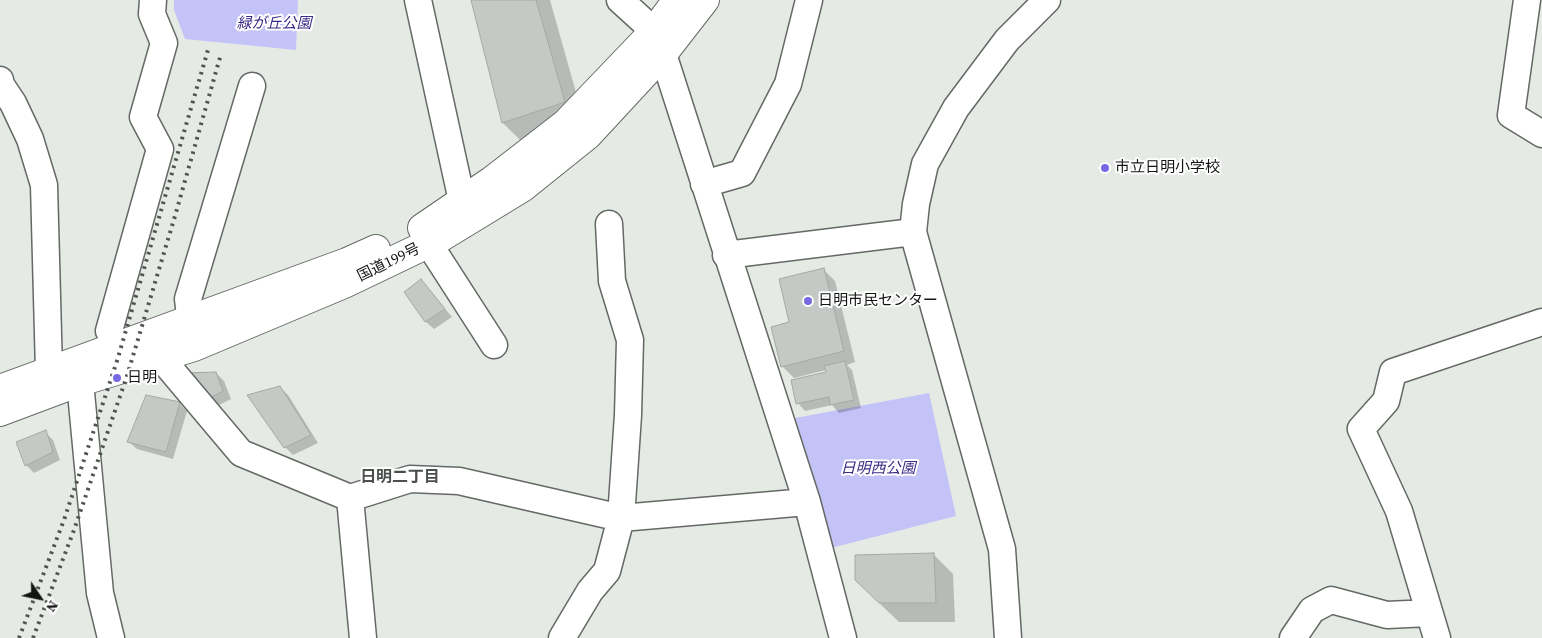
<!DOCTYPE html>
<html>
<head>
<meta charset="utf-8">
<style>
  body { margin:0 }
  #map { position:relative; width:1542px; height:638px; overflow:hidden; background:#e5eae5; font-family:"Source Serif 4",serif }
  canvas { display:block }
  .north { position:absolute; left:15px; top:573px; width:50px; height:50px; -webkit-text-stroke:4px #fff; paint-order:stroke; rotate:124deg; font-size:14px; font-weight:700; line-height:20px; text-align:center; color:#131513 }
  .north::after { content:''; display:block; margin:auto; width:18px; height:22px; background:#131513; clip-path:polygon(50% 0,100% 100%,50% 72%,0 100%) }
</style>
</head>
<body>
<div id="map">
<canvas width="1542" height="638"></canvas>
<div class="north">N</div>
</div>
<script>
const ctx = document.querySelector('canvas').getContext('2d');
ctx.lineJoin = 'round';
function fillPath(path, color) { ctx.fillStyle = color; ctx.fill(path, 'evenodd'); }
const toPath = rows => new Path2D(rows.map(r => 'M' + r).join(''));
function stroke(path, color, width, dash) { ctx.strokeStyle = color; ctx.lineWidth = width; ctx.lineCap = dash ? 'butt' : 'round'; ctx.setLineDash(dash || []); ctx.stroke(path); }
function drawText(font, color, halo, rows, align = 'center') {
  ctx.font = font + ' "Source Serif 4","Noto Sans JP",serif'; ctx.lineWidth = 4; ctx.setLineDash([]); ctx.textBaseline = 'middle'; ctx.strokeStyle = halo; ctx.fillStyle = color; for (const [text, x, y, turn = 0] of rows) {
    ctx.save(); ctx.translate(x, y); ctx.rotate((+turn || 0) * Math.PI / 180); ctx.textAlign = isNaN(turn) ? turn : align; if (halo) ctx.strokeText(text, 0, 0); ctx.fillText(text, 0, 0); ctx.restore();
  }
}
fillPath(toPath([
  [174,0,298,0,296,50,185,39,174,10],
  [929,393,956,516,827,549,795,418]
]), '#c4c3f7');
fillPath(toPath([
  [473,0,550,0,584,121,522,142,503,123],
  [823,269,835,281,855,362,847,365,852,370,861,408,839,413,832,405,805,411,798,403,827,373,826,370,794,378,782,366,791,323],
  [421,280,452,317,434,329,426,322,406,292],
  [216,373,224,381,231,399,207,411],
  [280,387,288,395,318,443,293,455,285,447],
  [179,403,187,411,173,459,137,449,129,442],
  [45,432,53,440,60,460,34,473,26,465],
  [933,554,953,574,955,622,899,622,876,600]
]), '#0003');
const building = toPath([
  [471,0,536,0,565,102,502,123,471,0],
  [824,268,844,351,781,367,771,327,789,322,779,279,824,268],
  [421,279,445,309,425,322,404,292,421,279],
  [845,361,854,400,830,405,829,397,796,404,791,380,826,372,824,366,845,361],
  [216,372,223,391,198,404,183,373,216,372],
  [280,386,311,435,284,448,247,395,280,386],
  [146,395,180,402,166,452,127,442,146,395],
  [46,430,53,452,25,466,16,442,46,430],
  [934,553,936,603,879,603,855,580,855,555,934,553]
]);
fillPath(building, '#c4c9c5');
stroke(building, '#a4a9a5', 1);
const minor = toPath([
  [418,0,462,201],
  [620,0,654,31,663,54,807,502,843,638],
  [1527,0,1511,115,1542,134],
  [0,80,1,85,13,103,30,139,44,185,49,371,80,382,100,593,111,638],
  [704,184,742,173,788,84,809,0],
  [913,232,1002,549,1008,638],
  [429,244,494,345],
  [726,255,913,232,916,204,925,164,956,108,1007,40,1047,0],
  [109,331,160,149,143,117,164,43,152,14,153,0],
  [193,340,188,299,252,86],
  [161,358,241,453,350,498,410,479,459,481,621,518,807,502],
  [350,498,363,638],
  [562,638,590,591,607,571,621,518,628,415,630,340,612,281,609,224],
  [1293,638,1312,610,1331,600,1387,615,1429,613],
  [1437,638,1399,511,1361,429,1386,401,1393,372,1542,322]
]);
const highway = toPath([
  [422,228,491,181,566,123,654,31,677,0],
  [0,389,347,262,376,249],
  [0,412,80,382,194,347,344,284,440,238,522,188,588,135,663,54,705,0]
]);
stroke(minor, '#656965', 29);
stroke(highway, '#656965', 30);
stroke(minor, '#fff', 26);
stroke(highway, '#fff', 28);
stroke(toPath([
  [19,638,64,520,117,361,208,50],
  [33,638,74,530,127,376,175,216,221,54]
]), '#515351', 4, [2.5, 5]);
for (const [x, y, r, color] of [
  [1105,168,5,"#7768e3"],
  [808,301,5,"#7768e3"],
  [117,378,5,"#7768e3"]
]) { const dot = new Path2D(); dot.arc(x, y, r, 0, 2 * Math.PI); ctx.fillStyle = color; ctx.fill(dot); stroke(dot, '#fff', 2); }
drawText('italic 15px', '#3b2a86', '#fff', [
  ["緑が丘公園",274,24],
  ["日明西公園",878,469]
]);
drawText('15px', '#131513', '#fff', [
  ["市立日明小学校",1115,168],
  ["日明市民センター",818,301],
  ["日明",127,378]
], 'left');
drawText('15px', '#131513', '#fff', [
  ["国道199号",389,263,-26]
]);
drawText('bold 16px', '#4c504c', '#fff', [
  ["日明二丁目",400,478]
]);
</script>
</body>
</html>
